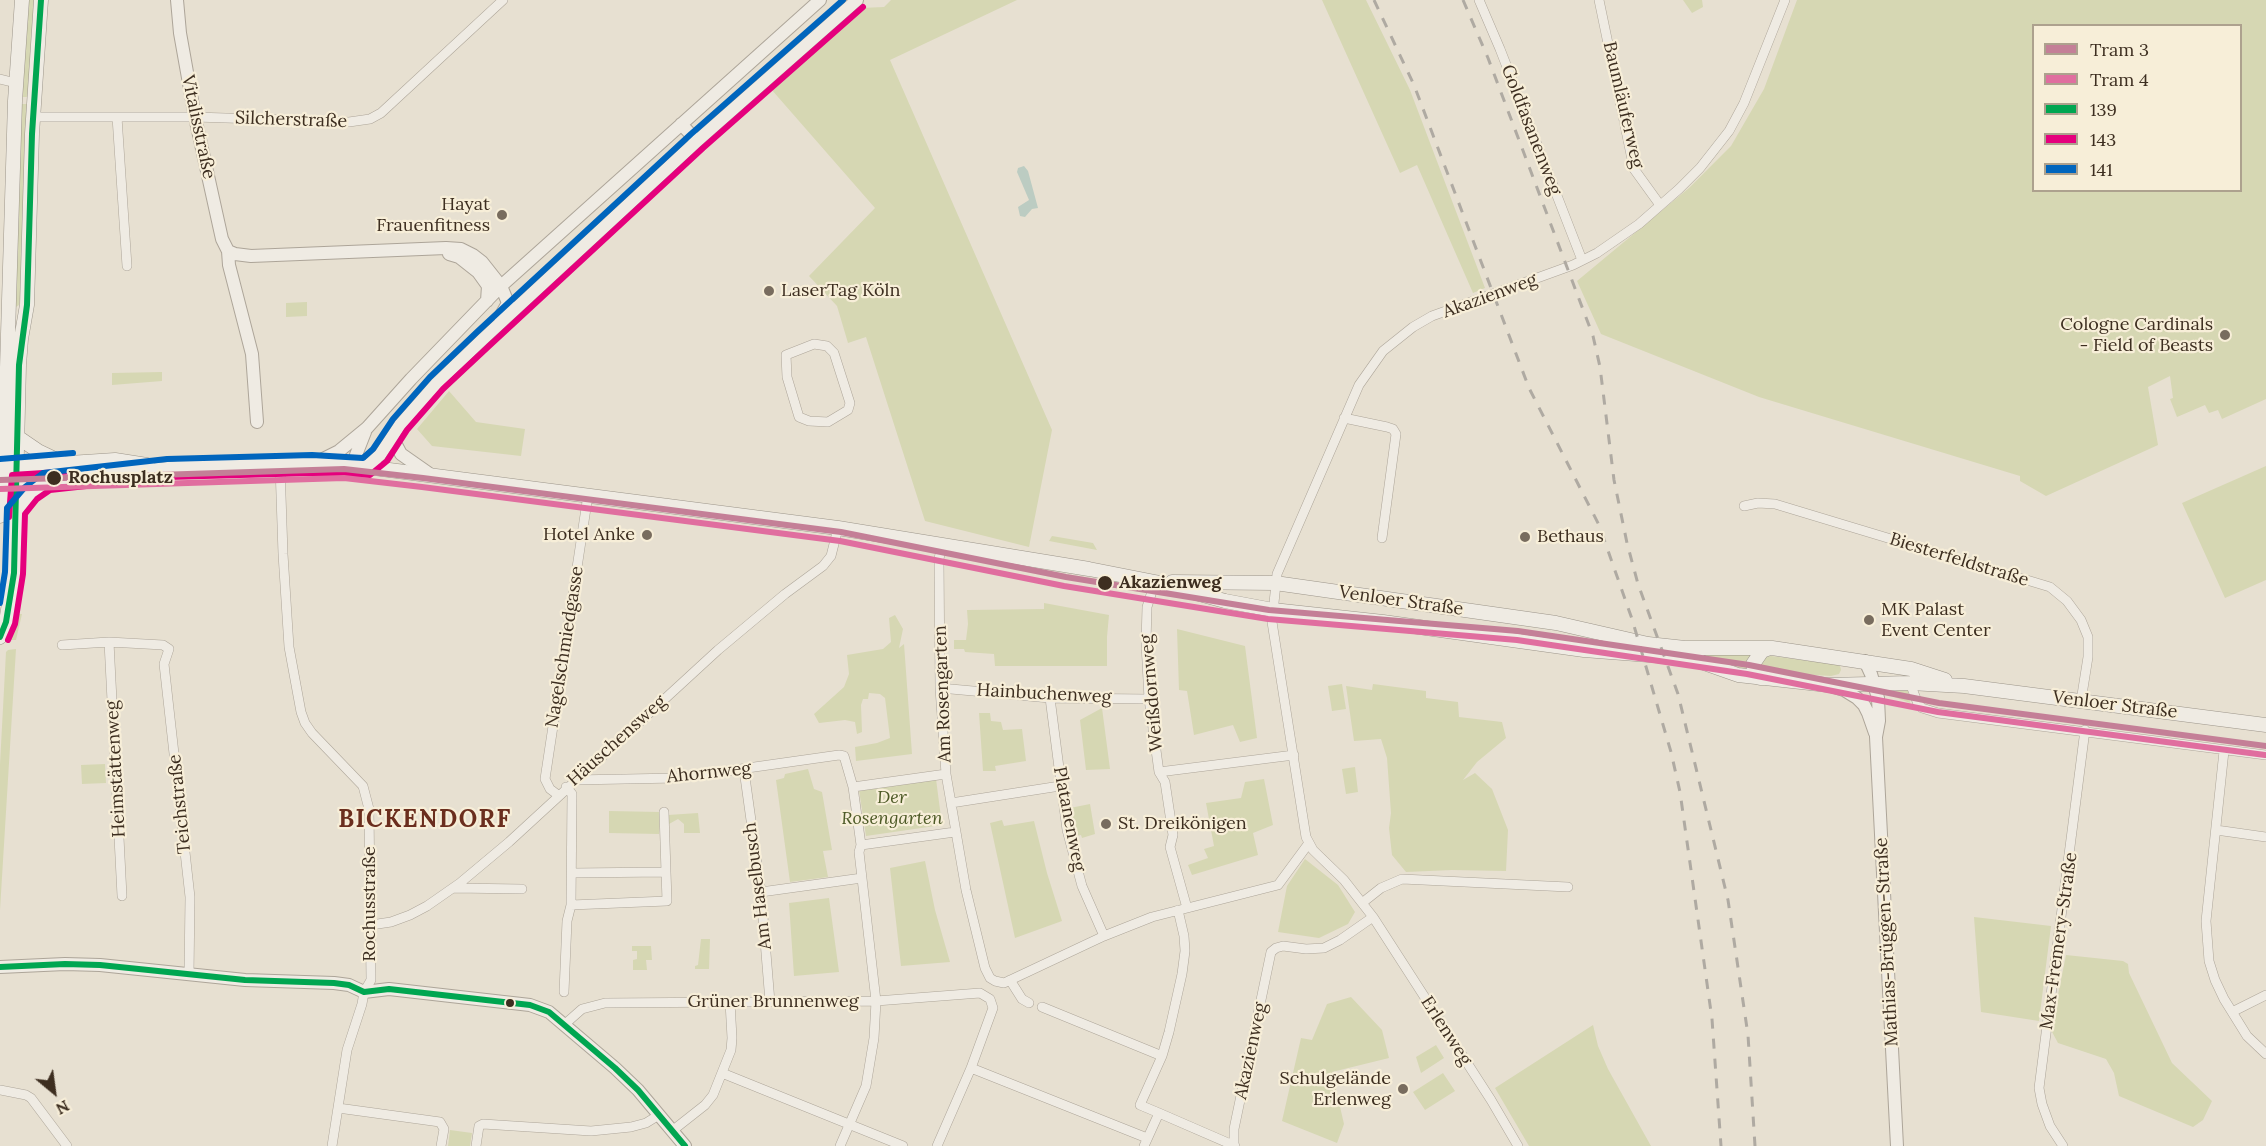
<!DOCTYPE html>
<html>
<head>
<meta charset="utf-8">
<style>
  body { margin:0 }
  #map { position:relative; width:2266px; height:1146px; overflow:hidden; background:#e7e0d1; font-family:Lora,serif }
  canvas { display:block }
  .legend { position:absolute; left:2032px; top:24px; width:210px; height:168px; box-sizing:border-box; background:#f7eed8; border:2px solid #ada18e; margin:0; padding:8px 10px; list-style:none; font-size:18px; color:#3d2e20 }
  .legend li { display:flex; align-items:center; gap:12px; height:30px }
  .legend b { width:30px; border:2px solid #ada18e }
  .north { position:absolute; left:24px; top:1062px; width:60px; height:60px; -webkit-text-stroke:4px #f7eed8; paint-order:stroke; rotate:151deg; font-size:16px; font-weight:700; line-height:24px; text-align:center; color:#3d2e20 }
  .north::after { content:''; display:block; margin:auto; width:21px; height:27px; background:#3d2e20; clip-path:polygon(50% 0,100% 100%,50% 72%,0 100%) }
</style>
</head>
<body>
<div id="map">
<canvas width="2266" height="1146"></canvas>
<ul class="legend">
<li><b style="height:8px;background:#c47f97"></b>Tram 3</li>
<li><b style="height:8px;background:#e06e9f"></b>Tram 4</li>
<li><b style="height:8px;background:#00a651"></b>139</li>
<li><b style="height:8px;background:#e5007d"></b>143</li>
<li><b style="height:8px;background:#0065bd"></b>141</li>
</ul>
<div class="north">N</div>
</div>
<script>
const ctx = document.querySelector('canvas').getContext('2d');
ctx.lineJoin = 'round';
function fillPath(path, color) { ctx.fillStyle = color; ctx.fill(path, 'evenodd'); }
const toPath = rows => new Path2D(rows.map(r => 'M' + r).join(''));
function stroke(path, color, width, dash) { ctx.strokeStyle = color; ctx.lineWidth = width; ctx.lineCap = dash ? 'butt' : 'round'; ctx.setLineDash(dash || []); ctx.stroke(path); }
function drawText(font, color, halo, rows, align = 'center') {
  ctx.font = font + ' Lora,serif'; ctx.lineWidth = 4.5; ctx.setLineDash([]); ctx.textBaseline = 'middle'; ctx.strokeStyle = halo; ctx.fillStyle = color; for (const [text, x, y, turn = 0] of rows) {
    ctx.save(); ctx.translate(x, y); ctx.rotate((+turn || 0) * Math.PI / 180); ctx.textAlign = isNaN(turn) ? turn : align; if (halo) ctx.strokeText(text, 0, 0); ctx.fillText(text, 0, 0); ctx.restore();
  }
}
fillPath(toPath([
  [25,0,35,0,29,97,20,97],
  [891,0,1017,0,890,60,1052,430,1029,547,925,521,866,337,848,343,837,306,809,276,875,208,771,89,861,8,884,7],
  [1322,0,1366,0,1410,90,1485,288,1473,293,1417,165,1400,173],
  [1683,0,1702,0,1703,7,1692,13],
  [1797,0,2266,0,2266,399,2222,419,2218,410,2209,413,2205,405,2177,417,2170,399,2173,398,2170,376,2148,387,2158,445,2046,496,2020,481,2020,476,1759,397,1601,334,1577,281,1689,188,1731,146,1764,89],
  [2034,26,2240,26,2240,190,2034,190],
  [20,104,29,104,22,286,19,305,16,307,14,305],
  [307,302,307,316,286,317,286,303],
  [162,372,162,381,112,385,112,373],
  [449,391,476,422,525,429,521,456,432,446,417,429],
  [2266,466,2266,580,2225,598,2182,503],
  [1052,536,1093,543,1097,550,1049,541],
  [1044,603,1109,615,1107,637,1107,666,995,666,994,654,965,652,964,649,954,649,954,640,966,640,968,624,967,610,1044,609],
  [16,614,22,614,16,640,11,640,9,637],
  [895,615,903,629,899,648,904,644,912,754,856,761,855,747,877,743,890,738,885,698,880,694,869,693,868,699,863,699,861,705,862,732,857,734,855,722,845,720,819,723,814,714,844,687,849,674,847,655,883,649,891,642,889,618],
  [1177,629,1245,646,1257,738,1240,742,1233,725,1194,735,1187,691,1179,690],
  [16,649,2,877,0,910,0,764,6,652,8,650],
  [1752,651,1746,670,1689,653],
  [1771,656,1840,665,1841,670,1839,674,1831,676,1765,672,1760,665,1764,657],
  [1342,684,1346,709,1332,711,1328,686],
  [1373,684,1426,691,1426,698,1458,702,1459,717,1502,722,1506,738,1477,762,1463,780,1475,773,1492,789,1508,830,1506,871,1452,870,1406,872,1392,855,1389,828,1391,813,1387,758,1381,739,1354,741,1346,686,1372,690],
  [1901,688,1908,691,1910,703,1889,695],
  [1102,708,1110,769,1086,770,1080,720],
  [979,713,990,713,991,721,1001,722,1003,730,1022,729,1026,761,995,766,996,771,983,771],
  [105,764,106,783,82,784,81,765],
  [1355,767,1358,792,1346,794,1342,769],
  [808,769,814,789,822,792,832,850,823,851,828,877,790,882,776,780,784,778,785,774],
  [936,779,942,825,866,836,859,790],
  [1264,779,1273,825,1253,833,1258,855,1192,875,1188,865,1208,858,1204,849,1214,846,1206,803,1241,798,1245,782],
  [1090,804,1095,834,1082,838,1081,835,1076,836,1070,808],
  [609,811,660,812,659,834,609,833],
  [698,813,700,833,684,833,684,824,678,819,669,824,668,815],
  [1002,820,1004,826,1034,821,1047,873,1062,921,1015,938,990,823],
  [1305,859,1338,885,1355,912,1348,924,1319,938,1278,932,1287,886],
  [925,861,935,910,950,962,901,966,890,868],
  [829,898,839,972,794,976,789,903],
  [1974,917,2051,926,2039,1021,1981,1012],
  [701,939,710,939,709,969,695,969,695,966,698,965],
  [632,946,651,946,652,960,646,960,647,970,633,970,633,960,637,959,637,951,632,951],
  [2066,955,2123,961,2128,964,2129,973,2172,1063,2212,1101,2203,1120,2193,1127,2119,1096,2114,1073,2106,1059,2058,1043,2051,1030],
  [1351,997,1382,1030,1389,1058,1332,1072,1344,1124,1337,1143,1282,1121,1301,1038,1312,1040,1327,1004],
  [1593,1025,1598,1046,1608,1069,1651,1146,1529,1146,1495,1088],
  [1436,1045,1444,1058,1421,1073,1416,1057],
  [1443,1073,1455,1091,1425,1110,1413,1092],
  [450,1130,472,1133,470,1146,448,1146]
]), '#d6d7b3');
fillPath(toPath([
  [1024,166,1028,171,1038,208,1032,209,1025,217,1020,216,1018,207,1029,200,1017,172,1018,168]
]), '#bcccc2');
const minor = toPath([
  [1479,0,1500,49,1582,260],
  [1599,0,1634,169,1660,205],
  [0,79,16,83],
  [34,117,195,117,349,122,370,119,381,113,503,0],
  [117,117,127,266],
  [814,344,827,346,834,353,850,403,848,410,828,422,809,421,799,417,787,377,786,355,814,344],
  [1344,418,1387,427,1393,429,1396,434,1382,538],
  [280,466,283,554,289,647,301,712,305,723,312,733,363,786,369,809,371,980,364,992,362,1004,347,1050,332,1146],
  [1744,506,1758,503,1775,504,2050,587,2067,601,2081,620,2088,637,2088,657,2081,701],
  [942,544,939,559,940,688,946,774,966,890,985,968,990,978,995,981,1004,983,1104,936,1152,917,1278,885,1309,843],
  [1155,582,1147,607,1146,643,1149,699,1159,772,1165,782,1173,835,1170,847,1187,908],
  [109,642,122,896],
  [62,645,109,642,163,645,169,649,164,664,190,897,189,975],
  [1910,683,1918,704,1922,708,1938,713,2266,755],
  [940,688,1050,698,1149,699],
  [1050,698,1067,830,1082,886,1104,936],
  [2224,751,2206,921,2209,961,2215,980,2224,999,2247,1036,2266,1054],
  [744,770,761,892,770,1002],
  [1159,772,1294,755],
  [574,780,677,778,839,755,844,756,853,787,861,845,859,852,876,1001,874,1038,866,1086,840,1146],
  [853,787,946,774],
  [558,795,550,789,545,779,588,495],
  [951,803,1060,786],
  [664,812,666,872],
  [2216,830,2266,837],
  [861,845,955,832],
  [454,888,522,889],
  [761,892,862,878],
  [1362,903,1381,888,1402,879,1568,887],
  [571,905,667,901,666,872,572,873],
  [371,925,391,922,410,915,427,906,460,883,509,842,718,650,785,594,823,566,831,556,838,528],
  [1010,980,1022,999,1029,1003],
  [564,992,567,921,571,905,572,794,566,787],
  [1042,1007,1162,1056],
  [2232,1012,2266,995],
  [565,1024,582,1009,605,1003,876,1001,980,993,990,999,993,1008,971,1068,937,1146],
  [971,1068,1147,1138],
  [722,1073,903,1146],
  [0,1090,26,1095,31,1098,67,1146],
  [338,1108,440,1122,444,1129,441,1146],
  [1159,1113,1235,1146],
  [672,1131,705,1105,713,1095,731,1050,732,1038,730,1002],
  [476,1146,479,1126,483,1124,591,1131,631,1127,646,1123,659,1115],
  [1144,1146,1159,1113,1140,1105,1162,1056,1169,1032,1182,974,1185,951,1184,936,1178,910],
  [1234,1146,1234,1129,1271,952,1276,948,1283,946,1306,949,1324,948,1340,940,1373,917],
  [1518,1146,1491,1100,1373,917,1344,880,1313,850,1306,837,1272,622,1277,574,1359,385,1383,351,1413,327,1432,316,1573,265,1597,253,1639,224,1679,189,1700,168,1729,131,1744,103,1785,0],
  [2063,1146,2050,1126,2042,1104,2039,1088,2085,730]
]);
const tertiary = toPath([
  [177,0,180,33,195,117,222,239,228,251,235,254,251,256,446,248,461,249,473,255,482,262,501,286,508,303,500,317],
  [681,124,697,141],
  [228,251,229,265,252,354,257,422],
  [449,254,459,257,478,272,488,286,487,301],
  [392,437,401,454,431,475],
  [313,464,339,451,367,428,411,379,501,286,820,0],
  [358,466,356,455,365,432],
  [366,467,380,455,400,425,437,383,483,339,697,141,857,0],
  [1865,661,1871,674,1878,698,1879,721,1876,737,1897,1146],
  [1831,686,1844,690,1857,698,1864,705,1868,713,1875,733],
  [0,967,65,964,100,965,245,980,334,983,349,985,364,992,389,989,530,1005,549,1012,615,1068,638,1090,685,1146]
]);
const secondary = toPath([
  [19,438,38,451,61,462],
  [8,467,115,460,147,465],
  [0,479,46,481,178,468,312,464,366,467,838,528,1089,569,1155,582,1225,601,1273,610,1383,622,1584,650,1675,657,1698,661,1738,675,1828,685,1910,683,1964,686,2266,725],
  [16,511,31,493,46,481],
  [0,516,4,467,15,101,22,0],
  [1172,582,1275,583,1556,623,1648,644,1685,648,1772,648,1911,669,1945,680],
  [0,637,6,622,14,573,19,365,21,339,27,305,32,134,41,0],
  [1760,678,1754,669,1753,664,1762,651,1770,648]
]);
stroke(minor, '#ada599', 10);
stroke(tertiary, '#ada599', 14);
stroke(secondary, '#9c958a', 15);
stroke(minor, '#efebe3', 9);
stroke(tertiary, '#efebe3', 12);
stroke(secondary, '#efebe3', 14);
stroke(toPath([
  [1374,0,1414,85,1529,388,1599,525,1632,619,1671,752,1680,792,1712,1019,1721,1146],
  [1463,0,1488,58,1593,336,1600,367,1614,480,1627,543,1638,584,1678,694,1728,900,1748,1035,1755,1146]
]), '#afaaa2', 3, [10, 10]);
stroke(toPath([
  [0,637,6,622,14,573,19,365,27,305,32,134,41,0],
  [0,967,65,964,100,965,245,980,334,983,349,985,364,992,389,989,530,1005,549,1012,615,1068,638,1090,685,1146]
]), '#00a651', 6);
stroke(toPath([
  [9,517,12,475,75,471],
  [8,640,15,624,23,574,25,514,37,499,50,490,168,477,312,473,370,475,387,461,407,430,443,389,489,346,703,148,863,7]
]), '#e5007d', 6);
stroke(toPath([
  [0,459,73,453],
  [0,603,5,572,7,508,25,487,43,473,167,459,312,455,363,458,373,449,393,419,430,377,477,332,691,134,843,0]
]), '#0065bd', 6);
stroke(toPath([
  [0,480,344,469,423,478,841,532,1066,577,1269,610,1518,631,1749,665,1939,703,2266,746]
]), '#c47f97', 6);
stroke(toPath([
  [0,489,344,478,422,487,840,541,1064,586,1268,619,1517,640,1747,674,1938,712,2265,755]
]), '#e06e9f', 6);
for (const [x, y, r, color] of [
  [502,215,6,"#786c5e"],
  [769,291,6,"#786c5e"],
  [2225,335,6,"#786c5e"],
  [54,478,8,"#3d2e20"],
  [647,535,6,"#786c5e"],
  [1525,537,6,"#786c5e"],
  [1105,583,8,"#3d2e20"],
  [1869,620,6,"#786c5e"],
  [1106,824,6,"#786c5e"],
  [510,1003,5,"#3d2e20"],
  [1403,1089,6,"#786c5e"]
]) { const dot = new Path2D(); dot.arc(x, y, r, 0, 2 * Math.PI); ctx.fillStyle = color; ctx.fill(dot); stroke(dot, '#f7eed8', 2); }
drawText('18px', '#3d2e20', '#f7eed8', [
  ["Baumläuferweg",1623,105,77],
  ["Silcherstraße",291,120,2],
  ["Vitalisstraße",198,127,78],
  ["Goldfasanenweg",1531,130,69],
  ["Akazienweg",1490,296,-20],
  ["Biesterfeldstraße",1959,560,17],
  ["Venloer Straße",1401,601,8],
  ["Nagelschmiedgasse",565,647,-81],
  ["Weißdornweg",1152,693,-95],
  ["Am Rosengarten",943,694,-92],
  ["Hainbuchenweg",1044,694,3],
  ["Venloer Straße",2115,705,7],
  ["Häuschensweg",617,741,-42],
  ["Heimstättenweg",116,769,-93],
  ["Ahornweg",709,773,-6],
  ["Teichstraße",180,804,-96],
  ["Platanenweg",1069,819,79],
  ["Am Haselbusch",758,886,-97],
  ["Rochusstraße",370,904,-90],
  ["Max-Fremery-Straße",2059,941,-82],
  ["Mathias-Brüggen-Straße",1887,942,-93],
  ["Grüner Brunnenweg",773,1002],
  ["Erlenweg",1446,1031,57],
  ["Akazienweg",1251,1051,-78]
]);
drawText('18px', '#3d2e20', '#f7eed8', [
  ["Hayat",490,205],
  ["Frauenfitness",490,226],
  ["LaserTag Köln",781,291,"left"],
  ["Cologne Cardinals",2213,325],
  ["- Field of Beasts",2213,346],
  ["Hotel Anke",635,535],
  ["Bethaus",1537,537,"left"],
  ["MK Palast",1881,610,"left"],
  ["Event Center",1881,631,"left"],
  ["St. Dreikönigen",1118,824,"left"],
  ["Schulgelände",1391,1079],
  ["Erlenweg",1391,1100]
], 'right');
drawText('bold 18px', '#3d2e20', '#f7eed8', [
  ["Rochusplatz",68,478],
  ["Akazienweg",1119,583]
], 'left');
drawText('italic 18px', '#4d5a26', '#f7eed8', [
  ["Der",892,798],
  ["Rosengarten",892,819]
]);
ctx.letterSpacing = '1.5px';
drawText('bold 24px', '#6b2e1e', '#f7eed8', [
  ["BICKENDORF",425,820]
]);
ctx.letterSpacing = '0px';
</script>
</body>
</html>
